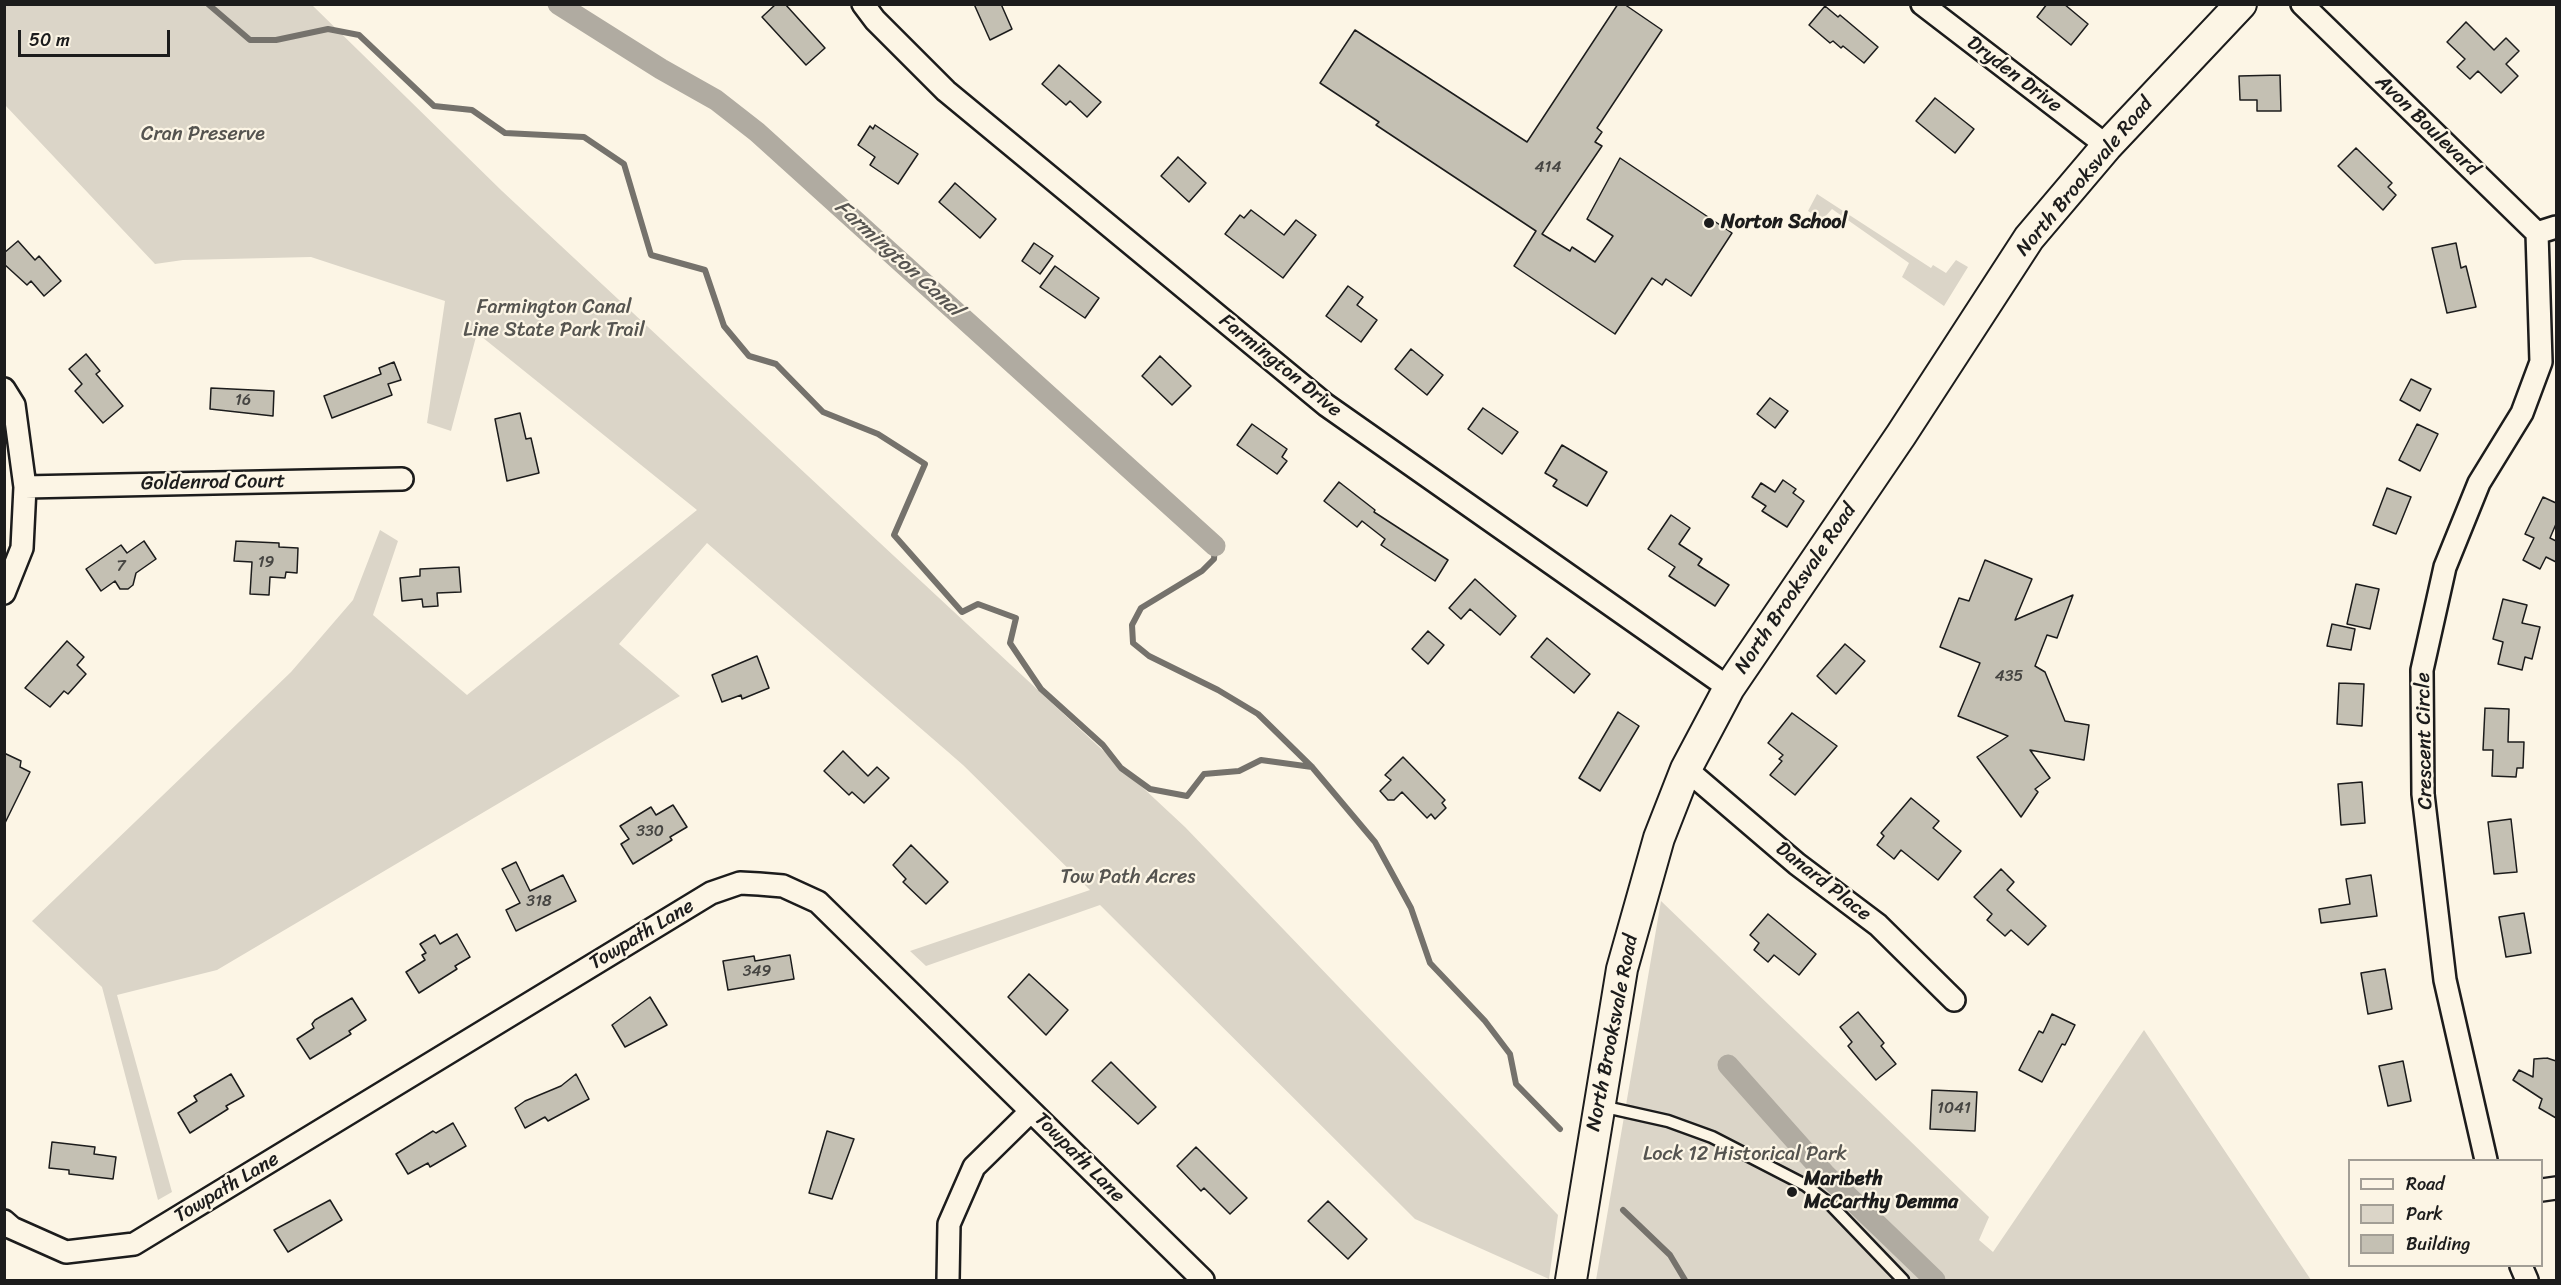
<!DOCTYPE html>
<html>
<head>
<meta charset="utf-8">
<style>
  body { margin:0 }
  #map { position:relative; width:2561px; height:1285px; overflow:hidden; background:#fcf5e5; font-family:Sriracha,sans-serif }
  canvas { display:block }
  .frame { position:absolute; inset:0; border:6px solid #1c1c1c; pointer-events:none }
  .legend { position:absolute; left:2348px; top:1159px; width:195px; height:108px; box-sizing:border-box; background:#fcf5e5; border:2px solid #a29e95; margin:0; padding:8px 10px; list-style:none; font-size:18px; color:#1c1c1c }
  .legend li { display:flex; align-items:center; gap:12px; height:30px }
  .legend b { width:30px; border:2px solid #a29e95 }
  .scale { position:absolute; left:18px; top:30px; width:152px; height:27px; box-sizing:border-box; border:3px solid #1c1c1c; border-top:0; padding-left:8px; font-size:18px; line-height:21px; white-space:nowrap; color:#1c1c1c; -webkit-text-stroke:4px #fcf5e5; paint-order:stroke }
</style>
</head>
<body>
<div id="map">
<canvas width="2561" height="1285"></canvas>
<div class="frame"></div>
<ul class="legend">
<li><b style="height:8px;background:#fcf5e5"></b>Road</li>
<li><b style="height:16px;background:#dbd5c8"></b>Park</li>
<li><b style="height:16px;background:#c4c0b3"></b>Building</li>
</ul>
<div class="scale">50 m</div>
</div>
<script>
const ctx = document.querySelector('canvas').getContext('2d');
ctx.lineJoin = 'round';
function fillPath(path, color) { ctx.fillStyle = color; ctx.fill(path, 'evenodd'); }
const toPath = rows => new Path2D(rows.map(r => 'M' + r).join(''));
function stroke(path, color, width, dash) { ctx.strokeStyle = color; ctx.lineWidth = width; ctx.lineCap = dash ? 'butt' : 'round'; ctx.setLineDash(dash || []); ctx.stroke(path); }
function drawText(font, color, halo, rows, align = 'center') {
  ctx.font = font + ' Sriracha,sans-serif'; ctx.lineWidth = 4.5; ctx.setLineDash([]); ctx.textBaseline = 'middle'; ctx.strokeStyle = halo; ctx.fillStyle = color; for (const [text, x, y, turn = 0] of rows) {
    ctx.save(); ctx.translate(x, y); ctx.rotate((+turn || 0) * Math.PI / 180); ctx.textAlign = isNaN(turn) ? turn : align; if (halo) ctx.strokeText(text, 0, 0); ctx.fillText(text, 0, 0); ctx.restore();
  }
}
fillPath(toPath([
  [4,5,312,5,502,191,1185,827,1558,1215,1549,1279,1415,1219,1100,905,926,966,910,951,1090,890,963,765,707,543,619,644,680,696,217,970,117,995,172,1192,158,1200,102,987,32,921,291,672,353,600,380,530,398,541,373,615,467,695,697,510,477,333,451,431,427,423,445,301,311,257,183,260,155,264,5,105],
  [1817,194,1931,268,1933,265,1946,273,1956,260,1968,267,1944,306,1902,277,1909,263,1832,209,1822,220,1808,211],
  [1661,901,1989,1217,1979,1240,1993,1252,2144,1030,2311,1280,1596,1280]
]), '#dbd5c8');
stroke(toPath([
  [208,4,250,40,276,40,328,29,359,35,434,106,472,110,505,133,584,137,624,164,651,255,705,270,724,326,749,356,776,364,823,412,878,434,925,464,894,535,962,612,978,604,1016,618,1010,643,1041,689,1103,745,1121,768,1150,789,1187,796,1204,774,1239,771,1261,760,1312,767],
  [1215,546,1214,559,1202,571,1141,608,1132,625,1133,643,1149,656,1218,690,1258,714,1312,767,1375,842,1411,908,1430,963,1485,1021,1510,1054,1516,1084,1560,1129],
  [1623,1210,1670,1255,1685,1280]
]), '#75726c', 6);
stroke(toPath([
  [558,4,661,69,716,100,757,132,1215,546],
  [1728,1065,1825,1174,1935,1280]
]), '#b0aba1', 21);
const building = toPath([
  [776,4,785,4,825,48,806,65,762,17,776,4],
  [974,4,1001,4,1012,29,990,40,974,4],
  [1618,4,1624,4,1662,30,1597,128,1602,132,1595,142,1602,146,1542,234,1570,251,1572,247,1595,262,1613,236,1587,219,1620,158,1732,233,1691,296,1666,279,1662,285,1652,278,1615,334,1514,266,1536,231,1376,125,1379,122,1320,83,1355,30,1527,142,1618,4],
  [2047,4,2064,4,2088,24,2071,45,2037,17,2047,4],
  [1825,6,1838,17,1840,15,1878,47,1864,63,1843,46,1841,48,1833,41,1830,43,1809,25,1825,6],
  [2466,22,2494,50,2506,38,2519,51,2506,64,2518,76,2501,93,2478,71,2470,79,2457,67,2465,59,2447,42,2466,22],
  [1059,65,1101,102,1087,117,1070,101,1066,105,1042,84,1059,65],
  [2280,75,2281,111,2257,111,2257,100,2240,100,2239,76,2280,75],
  [1935,98,1974,129,1955,153,1916,121,1935,98],
  [875,125,918,154,898,184,870,165,875,157,858,145,870,126,873,129,875,125],
  [2356,148,2392,183,2388,187,2396,195,2383,210,2338,166,2356,148],
  [1178,157,1206,183,1189,202,1161,176,1178,157],
  [955,183,996,219,980,238,939,202,955,183],
  [1251,210,1284,235,1296,220,1316,235,1283,278,1225,234,1240,215,1244,218,1251,210],
  [18,241,35,260,39,256,61,281,44,296,31,281,27,285,4,264,4,253,18,241],
  [1034,243,1053,256,1040,274,1022,261,1034,243],
  [2456,243,2461,268,2466,266,2476,307,2447,313,2432,248,2456,243],
  [1055,266,1099,298,1085,318,1040,287,1055,266],
  [1348,286,1363,297,1357,305,1377,320,1361,342,1326,316,1348,286],
  [1411,349,1443,375,1427,395,1395,369,1411,349],
  [86,354,100,371,96,374,123,406,103,423,75,391,82,384,69,369,86,354],
  [1160,356,1191,386,1172,405,1142,376,1160,356],
  [394,362,401,380,388,384,392,395,332,418,324,396,381,374,379,368,394,362],
  [2411,379,2431,389,2420,411,2400,400,2411,379],
  [211,388,274,391,273,416,210,409,211,388],
  [1770,398,1788,411,1775,428,1757,414,1770,398],
  [1483,408,1518,432,1502,454,1468,429,1483,408],
  [520,413,526,439,531,438,539,473,507,481,495,419,520,413],
  [1252,424,1287,449,1282,457,1287,461,1277,474,1237,445,1252,424],
  [2417,424,2438,434,2420,471,2399,460,2417,424],
  [1562,445,1607,472,1587,506,1553,486,1557,480,1545,473,1562,445],
  [1783,480,1796,489,1793,493,1804,501,1787,527,1762,511,1766,506,1752,497,1761,483,1775,492,1783,480],
  [1339,482,1375,510,1374,512,1448,560,1435,581,1381,545,1385,539,1362,521,1357,527,1324,501,1339,482],
  [2387,488,2411,497,2396,534,2373,525,2387,488],
  [2543,497,2556,503,2556,524,2550,538,2556,541,2556,562,2546,557,2540,569,2523,560,2534,538,2525,534,2543,497],
  [1671,515,1690,528,1679,544,1702,559,1698,565,1729,585,1715,606,1669,576,1675,567,1648,549,1671,515],
  [144,541,156,559,136,573,133,585,128,589,120,589,115,581,101,591,86,569,121,545,127,553,144,541],
  [236,541,279,543,279,547,298,548,297,573,286,572,285,578,270,577,269,595,250,594,252,562,234,561,236,541],
  [1985,560,2032,579,2015,620,2073,595,2057,638,2047,635,2035,666,2045,672,2065,721,2089,725,2084,760,2030,750,2050,778,2035,789,2038,792,2021,817,1977,757,2008,736,1958,716,1980,663,1940,647,1959,598,1969,601,1985,560],
  [459,567,461,592,437,593,438,606,423,607,422,599,402,601,400,578,420,576,420,569,459,567],
  [1475,579,1516,616,1500,635,1470,609,1461,619,1449,608,1475,579],
  [2356,584,2379,589,2370,629,2347,624,2356,584],
  [2503,599,2527,605,2522,623,2540,627,2532,659,2525,657,2522,670,2498,664,2503,642,2493,639,2503,599],
  [2332,624,2355,629,2351,650,2327,646,2332,624],
  [1428,631,1444,645,1428,664,1412,649,1428,631],
  [1547,638,1590,674,1574,693,1531,657,1547,638],
  [67,641,84,657,77,665,86,674,68,694,64,691,50,707,25,688,67,641],
  [1845,644,1865,661,1836,694,1817,676,1845,644],
  [757,656,769,688,742,699,741,695,722,702,712,675,757,656],
  [2339,683,2364,684,2362,726,2337,724,2339,683],
  [2485,708,2509,709,2508,742,2524,742,2523,768,2517,768,2516,777,2492,776,2493,750,2483,750,2485,708],
  [1618,712,1639,726,1600,791,1579,778,1618,712],
  [1792,713,1837,746,1795,795,1770,775,1782,761,1779,759,1783,755,1768,743,1792,713],
  [843,751,868,776,877,767,889,778,864,803,852,792,849,795,824,771,843,751],
  [4,753,21,761,20,767,30,772,4,825,4,753],
  [1403,757,1445,800,1442,803,1446,808,1435,819,1431,814,1427,818,1402,792,1394,800,1388,800,1380,791,1391,780,1385,775,1403,757],
  [2362,782,2365,823,2341,825,2338,784,2362,782],
  [1911,798,1939,821,1933,828,1961,851,1938,880,1901,850,1894,859,1877,845,1884,836,1881,833,1911,798],
  [673,805,687,827,670,837,672,840,633,864,621,844,629,839,620,826,651,807,656,815,673,805],
  [2511,819,2517,872,2494,874,2488,822,2511,819],
  [911,845,948,882,926,904,903,882,906,879,893,865,911,845],
  [516,862,530,891,563,875,576,901,516,931,506,910,520,903,502,869,516,862],
  [2001,869,2014,882,2007,890,2046,926,2028,945,2011,930,2005,936,1987,920,1992,914,1974,897,2001,869],
  [2371,875,2377,916,2321,923,2319,909,2350,904,2346,879,2371,875],
  [2524,913,2531,953,2506,957,2499,917,2524,913],
  [1768,914,1816,954,1799,975,1774,955,1768,962,1754,950,1759,943,1750,935,1768,914],
  [457,934,470,957,455,966,457,969,419,993,406,972,425,960,422,955,426,953,420,944,435,935,440,944,457,934],
  [790,955,794,979,728,990,723,961,754,956,755,961,790,955],
  [2385,969,2392,1009,2368,1014,2361,973,2385,969],
  [1029,974,1068,1010,1046,1035,1008,997,1029,974],
  [650,997,667,1025,625,1047,612,1025,650,997],
  [352,998,366,1020,349,1031,351,1034,310,1059,297,1039,314,1028,312,1024,315,1020,352,998],
  [1858,1012,1884,1043,1881,1046,1896,1064,1876,1080,1848,1046,1852,1042,1840,1027,1858,1012],
  [2052,1014,2075,1025,2065,1045,2062,1044,2042,1082,2019,1070,2039,1031,2043,1033,2052,1014],
  [2547,1058,2556,1061,2556,1118,2539,1108,2542,1099,2513,1080,2519,1070,2533,1077,2534,1059,2547,1058],
  [2403,1061,2411,1101,2388,1106,2379,1066,2403,1061],
  [1111,1062,1156,1107,1138,1124,1092,1081,1111,1062],
  [231,1074,244,1096,226,1106,228,1109,190,1133,178,1113,197,1101,194,1096,231,1074],
  [576,1074,589,1099,548,1121,545,1117,525,1128,515,1108,525,1101,561,1086,576,1074],
  [1932,1090,1977,1092,1975,1131,1930,1129,1932,1090],
  [453,1123,466,1146,430,1167,428,1163,408,1174,396,1154,433,1131,436,1133,453,1123],
  [827,1131,854,1139,832,1199,809,1193,827,1131],
  [52,1142,95,1147,94,1154,116,1157,113,1179,69,1174,69,1170,49,1168,52,1142],
  [1196,1147,1247,1198,1230,1214,1204,1188,1201,1191,1177,1166,1196,1147],
  [330,1200,342,1220,288,1252,274,1230,330,1200],
  [1328,1201,1367,1239,1348,1259,1308,1221,1328,1201]
]);
fillPath(building, '#c4c0b3');
stroke(building, '#1c1c1c', 1.5);
const service = toPath([
  [1601,1106,1668,1121,1712,1137,1805,1185,1830,1204,1903,1280]
]);
const minor = toPath([
  [863,4,875,20,946,91,1326,405,1729,688],
  [1922,4,2107,146],
  [2302,4,2537,233,2556,227],
  [4,389,14,405,25,487,22,548,4,593],
  [25,487,402,479],
  [1686,769,1797,864,1878,925,1954,1000],
  [2486,1160,2445,980,2423,794,2422,670,2445,567,2479,483,2522,413,2541,362,2537,233],
  [2542,1190,2556,1188],
  [4,1221,12,1228,66,1252,134,1244,711,893,740,883,759,884,783,886,818,902,1203,1280],
  [2521,1266,2527,1280],
  [948,1280,949,1224,974,1167,1031,1111]
]);
const secondary = toPath([
  [1571,1280,1622,969,1659,838,1686,769,1729,688,1901,435,2029,238,2107,146,2241,4]
]);
stroke(service, '#1c1c1c', 15);
stroke(minor, '#1c1c1c', 26);
stroke(secondary, '#1c1c1c', 34);
stroke(service, '#fcf5e5', 10);
stroke(minor, '#fcf5e5', 21);
stroke(secondary, '#fcf5e5', 30);
for (const [x, y, r, color] of [
  [1709,223,6,"#1c1c1c"],
  [1792,1192,6,"#1c1c1c"]
]) { const dot = new Path2D(); dot.arc(x, y, r, 0, 2 * Math.PI); ctx.fillStyle = color; ctx.fill(dot); stroke(dot, '#fcf5e5', 2); }
drawText('16px', '#464542', null, [
  ["414",1548,168],
  ["16",243,401],
  ["19",266,563],
  ["7",121,567],
  ["435",2009,677],
  ["330",650,832],
  ["318",539,902],
  ["349",757,972],
  ["1041",1954,1109]
]);
drawText('20px', '#1c1c1c', '#fcf5e5', [
  ["Dryden Drive",2014,75,37],
  ["Avon Boulevard",2427,126,44],
  ["North Brooksvale Road",2085,177,-50],
  ["Farmington Drive",1280,366,39],
  ["Goldenrod Court",213,483,-1],
  ["North Brooksvale Road",1796,589,-56],
  ["Crescent Circle",2425,741,-91],
  ["Danard Place",1823,882,38],
  ["Towpath Lane",642,935,-31],
  ["North Brooksvale Road",1613,1033,-79],
  ["Towpath Lane",1079,1158,45],
  ["Towpath Lane",227,1188,-31]
]);
drawText('20px', '#555450', '#fcf5e5', [
  ["Cran Preserve",203,135],
  ["Farmington Canal",554,308],
  ["Line State Park Trail",554,331],
  ["Tow Path Acres",1128,878],
  ["Lock 12 Historical Park",1745,1155]
]);
drawText('bold 20px', '#1c1c1c', '#fcf5e5', [
  ["Norton School",1721,223],
  ["Maribeth",1804,1180],
  ["McCarthy Demma",1804,1203]
], 'left');
drawText('italic 21px', '#575551', '#fcf5e5', [
  ["Farmington Canal",898,259,42]
]);
</script>
</body>
</html>
